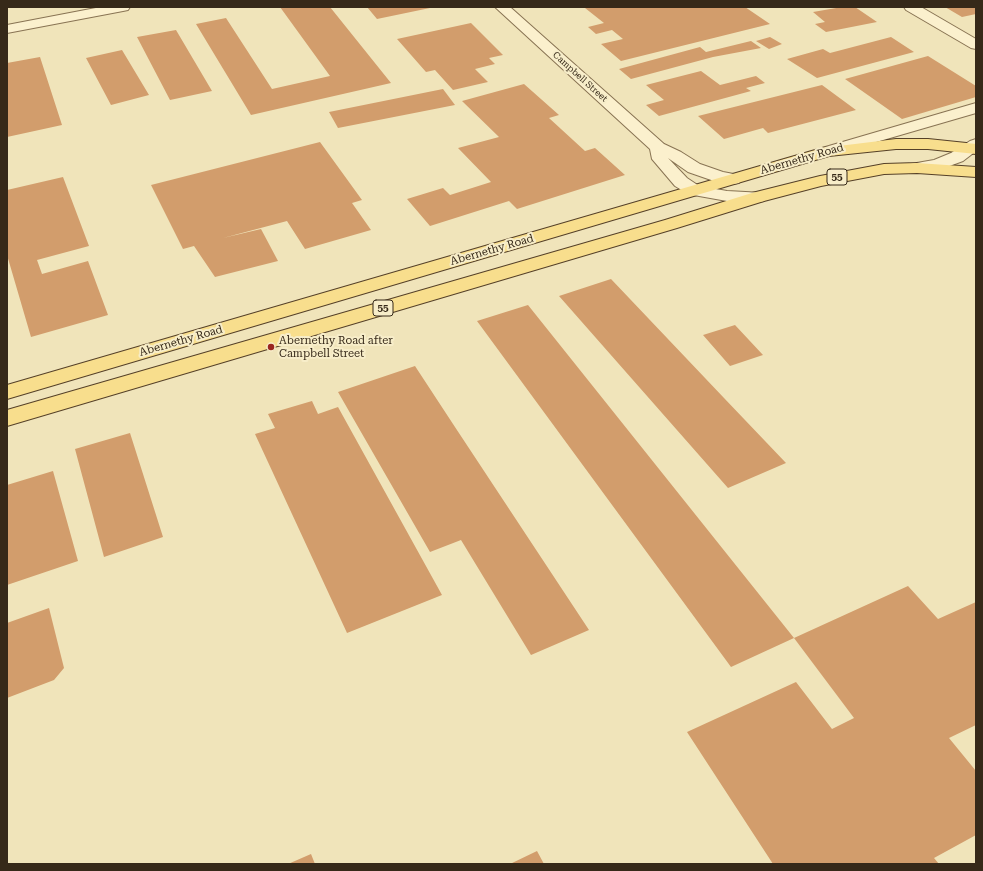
<!DOCTYPE html>
<html>
<head>
<meta charset="utf-8">
<style>
  body { margin:0 }
  #map { position:relative; width:983px; height:871px; overflow:hidden; background:#f0e4ba; font-family:"Roboto Serif",serif }
  canvas { display:block }
  .frame { position:absolute; inset:0; border:8px solid #362919; pointer-events:none }
</style>
</head>
<body>
<div id="map">
<canvas width="983" height="871"></canvas>
<div class="frame"></div>
</div>
<script>
const ctx = document.querySelector('canvas').getContext('2d');
ctx.lineJoin = 'round';
function fillPath(path, color) { ctx.fillStyle = color; ctx.fill(path, 'evenodd'); }
const toPath = rows => new Path2D(rows.map(r => 'M' + r).join(''));
function stroke(path, color, width, dash) { ctx.strokeStyle = color; ctx.lineWidth = width; ctx.lineCap = dash ? 'butt' : 'round'; ctx.setLineDash(dash || []); ctx.stroke(path); }
function drawText(font, color, halo, rows, align = 'center') {
  ctx.font = font + ' "Roboto Serif",serif'; ctx.lineWidth = 4; ctx.setLineDash([]); ctx.textBaseline = 'middle'; ctx.strokeStyle = halo; ctx.fillStyle = color; for (const [text, x, y, turn = 0] of rows) {
    ctx.save(); ctx.translate(x, y); ctx.rotate((+turn || 0) * Math.PI / 180); ctx.textAlign = isNaN(turn) ? turn : align; if (halo) ctx.strokeText(text, 0, 0); ctx.fillText(text, 0, 0); ctx.restore();
  }
}
fillPath(toPath([
  [280,7,330,7,391,83,251,115,196,24,226,18,272,89,330,76],
  [367,7,430,7,430,8,377,19],
  [590,7,745,7,770,24,621,61,601,44,623,39,612,30,596,34,588,27,604,23,585,8],
  [842,7,855,7,877,22,826,32,815,24,825,22,813,12],
  [945,7,976,7,976,14,962,17],
  [471,23,503,55,489,58,495,64,475,69,488,82,453,90,435,70,426,72,397,39],
  [176,30,212,91,170,100,137,37],
  [770,37,782,44,769,49,756,41],
  [891,37,914,52,817,78,787,59,823,49,830,53],
  [751,41,761,48,713,57,631,79,619,69,700,47,706,52],
  [122,50,149,95,111,105,86,58],
  [928,56,976,86,976,97,902,119,845,79],
  [40,57,62,125,7,137,7,63],
  [701,71,720,85,756,76,765,83,746,88,751,91,659,116,646,105,664,100,646,85],
  [524,84,559,115,549,118,585,151,595,148,625,175,517,209,509,201,430,226,407,199,443,188,450,195,491,182,458,148,499,137,462,101],
  [822,85,856,110,768,133,763,128,724,139,698,116],
  [443,89,455,105,338,128,329,112],
  [320,142,362,200,352,203,371,230,305,249,287,221,223,238,261,229,278,261,215,277,194,246,183,249,151,185],
  [63,177,89,246,37,260,42,274,88,261,108,315,31,337,7,255,7,190],
  [611,279,724,398,786,463,728,488,559,296],
  [528,305,794,638,731,667,477,321],
  [735,325,763,355,730,366,703,335],
  [415,366,453,424,589,630,531,655,461,540,430,552,338,392],
  [312,401,318,414,338,407,442,595,347,633,255,434,275,428,268,414],
  [130,433,163,537,104,557,75,449],
  [53,471,78,561,7,585,7,485],
  [908,586,938,619,976,602,976,725,949,738,976,771,976,835,934,858,939,864,773,864,687,732,796,682,832,729,854,718,794,638],
  [49,608,64,668,54,680,7,698,7,623],
  [537,851,544,864,510,864],
  [311,854,315,864,288,864]
]), '#d29d6c');
const minor = toPath([
  [101,7,130,7,128,10,123,11,7,33,7,25,101,7],
  [495,7,510,7,664,144,681,152,700,164,723,172,739,175,741,179,739,183,733,184,714,181,688,172,668,158,687,178,699,186,727,191,764,193,767,197,764,201,758,202,727,201,688,194,675,186,652,159,650,149,495,7],
  [904,7,921,7,976,39,976,49,971,48,906,10,904,7],
  [976,103,976,113,828,156,822,154,820,151,822,148,976,103],
  [976,139,976,151,963,161,944,168,917,173,911,172,909,168,911,164,934,160,951,153,970,141,976,139]
]);
const major = toPath([
  [896,139,928,139,976,144,976,154,928,149,896,149,829,156,7,399,7,385,822,148,896,139],
  [917,163,976,167,976,177,917,173,884,174,821,186,764,201,677,228,7,426,7,410,665,220,752,193,820,176,884,164,917,163]
]);
stroke(minor, '#887353', 2);
stroke(major, '#554028', 2);
fillPath(minor, '#fbf0cd');
fillPath(major, '#f8de8d');
for (const [x, y, r, color] of [
  [271,347,4,"#9b261f"]
]) { const dot = new Path2D(); dot.arc(x, y, r, 0, 2 * Math.PI); ctx.fillStyle = color; ctx.fill(dot); stroke(dot, '#f7edc9', 1.5); }
drawText('9px', '#362919', '#f7edc9', [
  ["Campbell Street",580,77,42]
]);
for (const [x, y, w] of [
  [837,177,20],
  [383,308,20]
]) { const box = new Path2D(); box.roundRect(x - w / 2, y - 8, w, 16, 3); ctx.fillStyle = '#f7edc9'; ctx.fill(box); stroke(box, '#362919', 1); }
drawText('bold 10px', '#362919', null, [
  ["55",837,177],
  ["55",383,308]
]);
drawText('11px', '#362919', '#f7edc9', [
  ["Abernethy Road",802,159,-16],
  ["Abernethy Road",492,250,-16],
  ["Abernethy Road",181,341,-16]
]);
drawText('11px', '#362919', '#f7edc9', [
  ["Abernethy Road after",279,341],
  ["Campbell Street",279,354]
], 'left');
</script>
</body>
</html>
